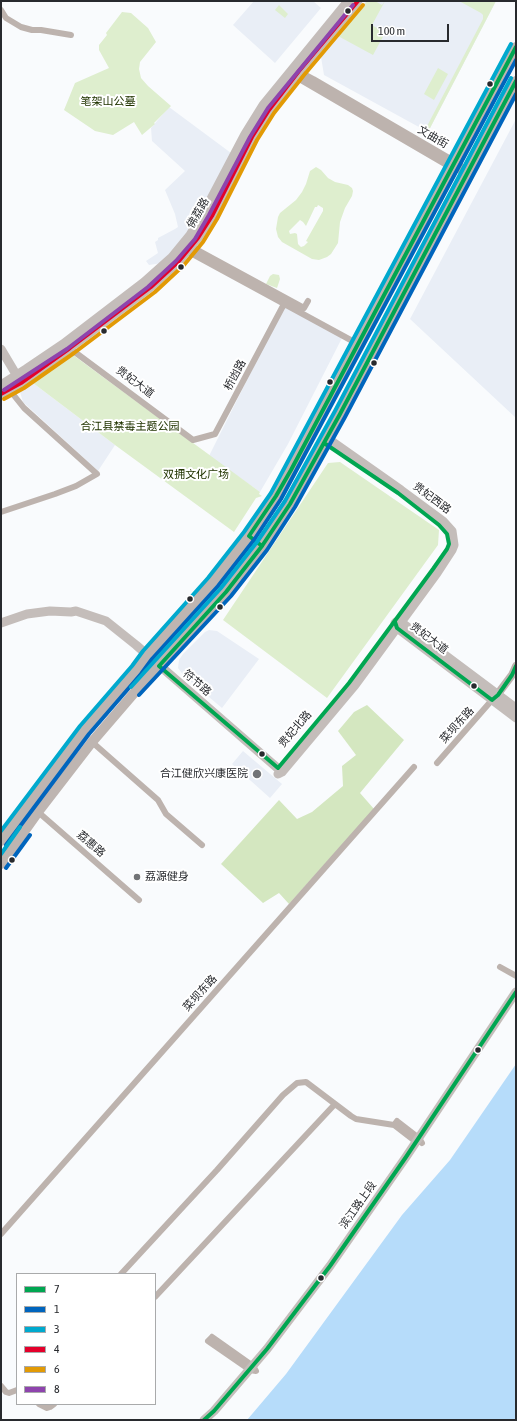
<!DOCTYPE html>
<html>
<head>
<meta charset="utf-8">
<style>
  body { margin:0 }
  #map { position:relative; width:517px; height:1421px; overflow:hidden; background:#f9fbfd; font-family:"Asap Condensed",sans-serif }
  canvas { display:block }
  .frame { position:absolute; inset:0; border:2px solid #282a2e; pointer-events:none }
  .legend { position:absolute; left:16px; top:1273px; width:140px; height:132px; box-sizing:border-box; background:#fff; border:1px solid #a9aaab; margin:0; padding:5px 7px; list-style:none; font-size:12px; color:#282a2e }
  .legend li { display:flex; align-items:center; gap:8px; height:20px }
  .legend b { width:20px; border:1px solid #a9aaab }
  .scale { position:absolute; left:371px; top:24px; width:78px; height:18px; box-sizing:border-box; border:2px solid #282a2e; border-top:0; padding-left:5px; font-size:12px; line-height:14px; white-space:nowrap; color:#282a2e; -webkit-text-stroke:3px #fff; paint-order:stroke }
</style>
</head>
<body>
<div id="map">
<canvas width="517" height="1421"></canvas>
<div class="frame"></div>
<ul class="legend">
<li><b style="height:5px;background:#00a651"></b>7</li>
<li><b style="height:5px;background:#0065bd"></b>1</li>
<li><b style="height:5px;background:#00a9ce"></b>3</li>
<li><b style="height:5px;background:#e4002b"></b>4</li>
<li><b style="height:5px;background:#e29a05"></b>6</li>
<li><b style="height:5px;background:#8e44ad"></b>8</li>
</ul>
<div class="scale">100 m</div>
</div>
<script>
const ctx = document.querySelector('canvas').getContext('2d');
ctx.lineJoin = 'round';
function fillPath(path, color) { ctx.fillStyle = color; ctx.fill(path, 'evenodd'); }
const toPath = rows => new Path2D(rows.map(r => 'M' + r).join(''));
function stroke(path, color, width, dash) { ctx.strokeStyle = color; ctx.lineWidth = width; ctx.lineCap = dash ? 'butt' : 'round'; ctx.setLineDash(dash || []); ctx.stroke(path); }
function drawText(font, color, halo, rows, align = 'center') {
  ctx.font = font + ' "Asap Condensed","Noto Sans SC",sans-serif'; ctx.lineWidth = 4; ctx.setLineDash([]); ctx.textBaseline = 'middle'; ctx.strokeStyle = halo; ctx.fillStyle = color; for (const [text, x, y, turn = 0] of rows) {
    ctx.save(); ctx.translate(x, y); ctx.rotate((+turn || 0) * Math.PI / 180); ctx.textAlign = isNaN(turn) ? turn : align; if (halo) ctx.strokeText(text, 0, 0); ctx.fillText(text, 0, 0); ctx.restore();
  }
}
fillPath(toPath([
  [254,1,313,1,321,8,275,63,233,25],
  [366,1,496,1,428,132,324,75,321,57],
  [169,107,231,153,194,224,162,263,149,265,146,261,158,253,155,242,158,240,158,238,175,229,178,227,175,214,165,190,185,171,152,141,151,128],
  [516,119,516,418,410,319],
  [284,306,342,338,288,444,260,492,209,456],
  [33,383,115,445,98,471,23,402,20,392],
  [209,630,217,631,259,659,222,708,184,676,178,668,179,660,183,654,205,632],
  [243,751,282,784,270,798,232,764]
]), '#e9eef6');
fillPath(toPath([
  [367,1,375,1,382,5,385,1,372,25,385,33,373,55,338,36],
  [459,1,496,1,428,132,425,130,483,19,483,15,481,13],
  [279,5,288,14,285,18,275,10],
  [122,12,131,13,148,28,156,42,140,62,139,69,141,78,148,86,171,106,154,123,155,124,142,135,134,122,113,135,95,131,64,110,75,83,109,68,99,50,99,45,107,35,106,33],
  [438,68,448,74,434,100,424,94],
  [316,167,321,170,328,178,335,182,348,185,352,188,353,191,352,196,345,208,340,222,338,243,331,254,327,257,319,260,312,259,282,242,278,237,276,229,278,217,280,213,296,200,302,192,306,184,310,171],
  [318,205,323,208,323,211,306,241,308,242,304,246,301,247,298,244,297,234,295,233,290,234,289,231,300,220,303,222,306,226,315,207,317,207],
  [273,274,279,275,280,279,277,288,266,284,270,276],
  [73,355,260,492,259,494,262,496,256,498,234,532,115,445,33,383],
  [340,462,439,530,438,545,327,698,223,620,328,463]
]), '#deeece');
fillPath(toPath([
  [367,705,404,740,360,793,374,809,289,904,279,893,263,903,221,864,279,800,297,819,312,812,343,786,342,766,356,755,338,731,354,712]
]), '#d4e7c0');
fillPath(toPath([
  [516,1064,516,1420,247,1420,286,1374,402,1215,450,1160]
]), '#b6dcfa');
stroke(toPath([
  [1,10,6,18,21,27,32,30,41,30,71,35],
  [188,245,304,308,308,301],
  [186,248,187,251,358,344],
  [68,347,193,440,215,434,284,304],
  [1,512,55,494,76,486,97,474,24,408,8,388],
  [92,742,158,800,166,814,202,845],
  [437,763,492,700],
  [29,804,139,900],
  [500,967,516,976],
  [394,1125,416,1142,419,1142],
  [1,1234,414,767],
  [121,1274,217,1170,283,1095,297,1083,306,1082,351,1116,356,1119,394,1125,397,1121,419,1138,422,1143],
  [155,1297,335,1104],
  [212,1337,253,1366,256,1371,250,1370,208,1341,212,1337],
  [1,1386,6,1392,9,1393,17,1390],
  [39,1404,47,1408,50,1407,54,1404]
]), '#bdb3ae', 6);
stroke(toPath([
  [294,70,313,80,459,165],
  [292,71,296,76,452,167,467,172],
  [494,699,512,675,516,666]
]), '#bdb3ae', 8);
stroke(toPath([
  [1,349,20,381],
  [1,385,26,369,63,344,144,282,172,257,190,235,204,212,245,134,263,105,348,1],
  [1,394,21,383,70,348,151,287,179,261,198,238,212,216,252,137,269,110,299,71,358,1],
  [396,622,401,622,516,708],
  [1,623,27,614,50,611,71,612,76,611,106,621,136,645,282,772],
  [395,623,397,628,516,718],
  [278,774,282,772,355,685,437,573,452,550,454,545,452,531,443,521,401,490,327,438],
  [204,1420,214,1411,267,1349,330,1266,406,1157,516,992]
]), '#c4bdba', 9);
stroke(toPath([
  [1,841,84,730,137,670,147,655,213,582,249,536,276,496,516,47],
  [1,864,38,812,92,742,147,678,226,592,262,546,290,504,340,414,516,81]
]), '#beb5b1', 10);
stroke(toPath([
  [324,443,398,493,439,525,447,534,449,544,447,549,433,569,349,683,278,768,159,666,226,592,262,546,290,504,340,414,516,81],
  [262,546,249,536,276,496,291,470,516,47],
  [395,622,397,628,492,700,498,695,512,675,516,666],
  [204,1420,214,1411,267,1349,330,1266,406,1157,516,992]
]), '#00a651', 4);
stroke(toPath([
  [139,695,231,596,267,550,295,507,345,417,516,94],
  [6,845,89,734,141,674,152,659,218,586,254,540,281,499,516,60],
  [6,868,30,835]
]), '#0065bd', 4);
stroke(toPath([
  [131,687,221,588,257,542,285,501,335,411,511,78],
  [1,831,80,726,132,666,143,651,208,578,244,532,271,493,511,44],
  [1,854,20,827]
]), '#00a9ce', 4);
stroke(toPath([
  [1,394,21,383,70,348,151,287,179,261,198,238,212,216,252,137,269,110,299,71,358,1]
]), '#e4002b', 4);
stroke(toPath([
  [4,399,24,388,74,353,155,292,184,265,203,242,217,219,257,140,274,113,304,75,363,5]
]), '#e29a05', 4);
stroke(toPath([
  [4,390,67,349,148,287,176,261,195,239,209,215,250,137,268,108,353,5]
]), '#8e44ad', 4);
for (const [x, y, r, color] of [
  [348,11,3.5,"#282a2e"],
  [490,84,3.5,"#282a2e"],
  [181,267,3.5,"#282a2e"],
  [104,331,3.5,"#282a2e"],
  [374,363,3.5,"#282a2e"],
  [330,382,3.5,"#282a2e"],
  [190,599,3.5,"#282a2e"],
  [220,607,3.5,"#282a2e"],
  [474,686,3.5,"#282a2e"],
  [262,754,3.5,"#282a2e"],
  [257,774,5,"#717376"],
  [12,860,3.5,"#282a2e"],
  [137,877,4,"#717376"],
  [478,1050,3.5,"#282a2e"],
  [321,1278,3.5,"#282a2e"]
]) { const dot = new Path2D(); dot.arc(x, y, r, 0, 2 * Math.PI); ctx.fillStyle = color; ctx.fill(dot); stroke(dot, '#fff', 1.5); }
drawText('11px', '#213400', '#fff', [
  ["笔架山公墓",108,102],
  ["合江县禁毒主题公园",130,427],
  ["双拥文化广场",196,475]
]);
drawText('11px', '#282a2e', '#fff', [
  ["文曲街",433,137,30],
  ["佛荔路",198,213,-60],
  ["桥凼路",235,375,-62],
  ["贵妃大道",135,382,37],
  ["贵妃西路",432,498,37],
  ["贵妃大道",429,638,37],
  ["符节路",197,683,41],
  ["菜坝东路",457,725,-48],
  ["贵妃北路",295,729,-49],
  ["荔惠路",91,844,41],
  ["菜坝东路",200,993,-48],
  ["滨江路上段",358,1205,-55]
]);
drawText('11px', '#282a2e', '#fff', [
  ["合江健欣兴康医院",248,774],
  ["荔源健身",145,877,"left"]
], 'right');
</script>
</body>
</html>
